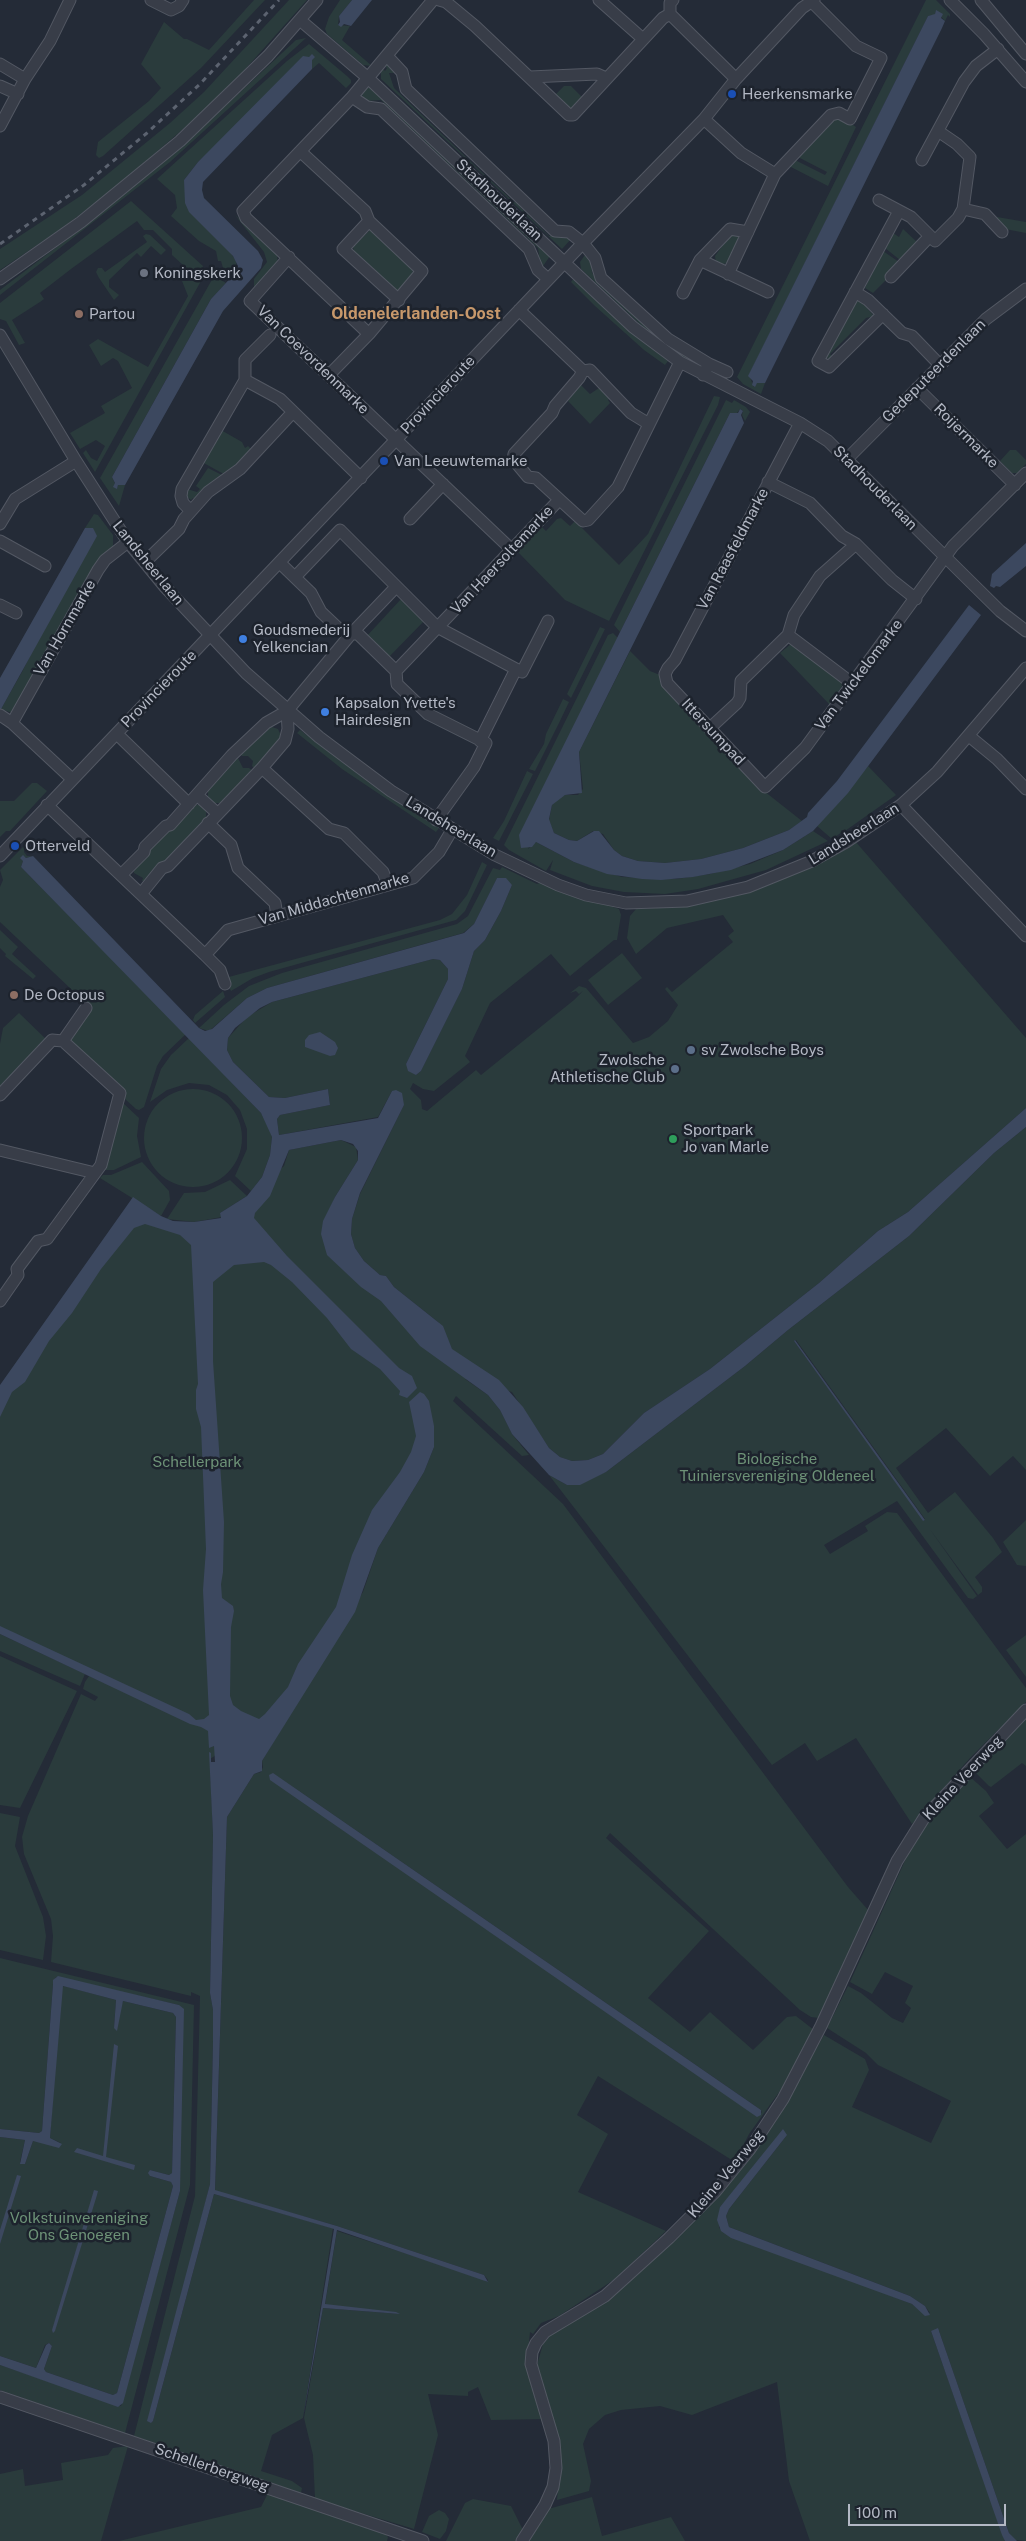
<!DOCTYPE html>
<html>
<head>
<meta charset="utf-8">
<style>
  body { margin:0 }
  #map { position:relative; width:1026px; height:2541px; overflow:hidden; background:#242b37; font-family:"Public Sans",sans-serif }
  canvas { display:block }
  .scale { position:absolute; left:848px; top:2504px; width:158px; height:22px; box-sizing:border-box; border:2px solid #b3b8c4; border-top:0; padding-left:6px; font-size:15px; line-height:18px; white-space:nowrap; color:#b3b8c4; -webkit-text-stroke:4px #1d232d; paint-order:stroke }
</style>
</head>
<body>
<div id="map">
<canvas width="1026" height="2541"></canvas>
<div class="scale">100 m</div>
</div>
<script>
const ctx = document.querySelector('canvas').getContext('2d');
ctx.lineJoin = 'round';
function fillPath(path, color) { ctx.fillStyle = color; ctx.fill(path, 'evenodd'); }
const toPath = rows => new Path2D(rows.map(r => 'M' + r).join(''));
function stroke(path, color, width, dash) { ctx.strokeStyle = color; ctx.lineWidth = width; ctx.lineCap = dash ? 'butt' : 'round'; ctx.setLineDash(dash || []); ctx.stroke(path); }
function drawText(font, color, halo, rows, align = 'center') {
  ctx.font = font + ' "Public Sans",sans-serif'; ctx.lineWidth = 5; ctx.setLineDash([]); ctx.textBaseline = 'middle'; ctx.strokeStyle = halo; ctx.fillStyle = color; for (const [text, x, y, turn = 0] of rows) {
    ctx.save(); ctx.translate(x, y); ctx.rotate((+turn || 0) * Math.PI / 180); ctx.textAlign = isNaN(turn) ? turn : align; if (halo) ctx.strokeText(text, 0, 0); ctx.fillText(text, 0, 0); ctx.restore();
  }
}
fillPath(toPath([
  [254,0,265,0,201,68,103,156,99,158,96,155,98,142,149,101,161,88,141,64,164,22,184,39,187,39,209,50],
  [289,0,307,0,240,75,197,117,115,188,61,229,0,270,0,249,82,195,170,123,204,92],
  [340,0,352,0,339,16,338,25,350,26,342,40,372,66,363,65,327,34,325,29,329,17],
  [926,0,936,0,950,14,950,17,948,15,945,21,936,11,935,15,928,16,749,375,754,387,756,382,765,383,761,394,743,384,737,377],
  [306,38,170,162,0,295,0,290,79,230,178,150,296,40],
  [309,44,347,76,351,80,351,83,346,88,319,63,312,69,312,55,198,162,184,180,236,261,237,271,232,276,223,268,221,261,218,261,216,251,199,241,171,216,177,208,175,195,157,179,287,61],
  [388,63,397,73,389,73,394,88,471,162,514,202,519,203,520,207,549,236,570,236,572,238,562,249,381,79,381,70,383,69,385,71,387,68,384,66],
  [564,86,571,86,584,99,575,109,563,107,554,96],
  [368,88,372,88,550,256,541,269,538,248,381,100,365,101,362,95,364,89],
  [832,118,846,120,856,127,828,186,787,165,793,159,825,175,827,172,796,156],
  [131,201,203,266,201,275,183,276,183,265,172,255,172,249,153,230,144,230,137,221,71,269,40,293,44,299,40,302,12,320,25,343,19,345,6,321,0,319,0,303],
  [235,215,277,255,278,264,254,291,254,279,267,262,264,252],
  [997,217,1026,222,1026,233,1005,229,995,219],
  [372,228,412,268,413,274,398,292,354,251,353,247],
  [903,229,917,242,900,260,885,248,893,233,899,237],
  [146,234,150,235,166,250,161,255,151,246,141,257,137,253,109,280,109,287,119,295,114,300,99,278,96,272,98,268,102,268,105,272,147,242,143,236],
  [731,234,738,236,740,241,729,262,721,265,716,263,715,256],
  [883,251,899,262,891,275,873,293,865,288],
  [587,252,591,260,592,273,617,298,703,366,688,361,654,337,581,269,580,262],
  [214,276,226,283,211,299,112,477,117,488,118,485,125,485,119,506,100,478],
  [574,278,636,337,668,361,665,365,644,350,595,306,571,282],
  [182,281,201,281,95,472,83,453,86,450,91,458,97,461,105,446,96,440,80,449,70,433,105,413,101,406,132,388,118,361,113,358,101,366,89,345,98,339,148,367,188,296],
  [859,299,874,316,866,318,830,354,833,358,830,360,826,357,853,301],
  [580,384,590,394,602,386,610,398,608,400,610,403,590,424,568,401],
  [714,396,720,397,718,405,609,621,565,600,517,551,540,525,546,531,557,519,561,518,570,526,575,521,619,565,648,534],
  [726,400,732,403,734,400,746,407,750,412,745,421,742,415,743,411,740,409,737,413,730,413,620,632,614,625],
  [221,430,242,442,245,448,248,446,252,450,229,477,202,462],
  [1010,450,1016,450,1026,460,1026,464,1017,473,1012,473,1000,461],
  [208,468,224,476,195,500,193,498,191,500,186,496,187,489,197,492,200,489,196,486],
  [94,514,98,515,113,535,113,548,12,713,1,709,22,672,93,528,85,528],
  [402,598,425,620,388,658,365,638],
  [600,627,605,629,571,698,567,694],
  [613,633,618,638,528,849,536,842,574,862,622,877,676,879,710,874,750,864,783,850,813,831,828,841,766,870,698,889,665,894,624,892,592,886,550,870,553,860,546,871,509,850,504,845,608,635],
  [791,644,795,645,842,682,842,686,830,705,780,653],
  [630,651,650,671,660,675,764,791,802,821,789,830,743,848,701,859,665,863,638,861,622,856,614,850,603,834,593,831,577,841,569,840,554,833,549,820,552,805,557,799,565,795,578,795,583,789,579,752],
  [563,699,569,702,559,723,535,771,529,769,544,744,546,734],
  [269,726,278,729,282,738,255,769,252,766,253,761,248,756,242,756,240,753,246,750],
  [300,730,371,784,439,828,436,832,342,769,297,733],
  [237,756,243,768,249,768,253,771,220,803,212,803,208,799,208,790],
  [868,766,896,795,845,831,841,830,842,832,832,839,817,826],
  [527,771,533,774,499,841,493,838,504,821],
  [32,783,37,783,47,791,10,831,6,831,0,837,0,801,14,801],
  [194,805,203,805,206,808,206,817,183,842,182,845,146,881,142,881,143,878,134,873,134,869,149,849],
  [855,841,1026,1038,1026,1108,908,1212,878,1231,819,1283,710,1369,644,1413,603,1454,588,1460,572,1461,560,1457,549,1448,512,1392,465,1379,488,1395,500,1410,512,1434,529,1455,522,1456,456,1396,453,1401,563,1504,848,1887,869,1911,819,2018,811,2017,800,2010,610,1833,606,1838,709,1931,648,1998,690,2032,710,2012,753,2050,787,2017,796,2016,814,2030,785,2084,749,2134,735,2162,598,2076,577,2115,608,2134,578,2192,666,2231,615,2279,559,2316,541,2323,533,2334,530,2332,527,2362,544,2419,491,2420,478,2387,468,2392,468,2396,428,2394,438,2435,414,2529,315,2499,313,2455,304,2418,323,2308,400,2314,325,2305,337,2231,481,2278,487,2282,488,2280,484,2275,337,2226,215,2191,227,1817,254,1774,261,1772,263,1767,262,1761,363,1592,378,1548,424,1472,434,1447,339,1612,266,1722,210,1759,213,1835,210,1993,213,2010,213,2041,210,2184,151,2423,153,2421,214,2194,333,2228,303,2418,272,2435,261,2471,292,2481,302,2488,301,2493,134,2436,195,2196,200,1996,191,1992,191,1996,51,1962,53,1936,51,1919,24,1854,22,1837,28,1816,81,1694,95,1701,98,1697,83,1689,85,1682,89,1676,104,1683,0,1630,0,1399,134,1211,201,1240,284,1166,289,1150,341,1140,356,1147,358,1160,335,1197,322,1229,450,1345,438,1322,394,1287,386,1276,380,1275,364,1261,355,1248,351,1234,352,1219,360,1194,404,1105,392,1091,378,1117,279,1135,277,1119,280,1115,330,1105,328,1089,285,1098,269,1097,233,1062,227,1050,228,1038,247,1017,272,1002,433,959,440,960,448,969,448,979,406,1064,416,1075,421,1071,462,989,474,951,485,940,501,911,512,885,497,878,474,924,463,933,267,988,247,998,209,1031,199,1028,224,1005,249,986,282,973,457,924,468,916,493,868,500,870,502,867,537,884,542,882,619,909,621,915,617,940,614,940,570,976,551,954,490,1003,465,1056,470,1062,434,1091,423,1089,413,1083,410,1089,421,1100,422,1109,427,1111,476,1070,481,1075,574,1000,583,991,579,994,576,991,570,993,579,986,586,988,633,1043,649,1037,668,1021,678,1005,665,989,667,987,672,992,733,942,728,936,734,931,723,915,667,928,636,954,627,938,630,916,636,909,676,907,716,900],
  [273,1773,761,2110,762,2113],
  [25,845,24,852,27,856,33,856,26,858,23,856,21,858,23,861,21,867,186,1034,163,1056,157,1066,144,1107,139,1110,136,1109,125,1099,124,1093,72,1044,71,1038,89,1006,0,922,0,887,3,880,0,870],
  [482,862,487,865,465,911,456,920,269,972,253,978,231,991,225,978,440,920,452,914,467,895],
  [0,930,18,947,12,954,36,976,33,979,5,956,6,954,0,948],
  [622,953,642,978,608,1005,588,980],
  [223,991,225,997,195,1023,193,1020,195,1015],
  [19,1013,47,1040,0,1086,0,1044,3,1028],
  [189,1038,261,1113,268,1125,272,1137,270,1155,262,1177,251,1191,235,1176,247,1149,247,1129,240,1110,227,1095,209,1085,189,1083,167,1090,150,1102,161,1069,171,1055],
  '144 1138a49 49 0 1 1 98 0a49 49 0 1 1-98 0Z',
  [122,1102,139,1118,137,1136,141,1157,114,1170,104,1170],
  [1026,1127,1026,1470,1013,1456,990,1476,946,1428,896,1468,928,1513,955,1492,993,1538,1002,1552,975,1577,982,1587,982,1592,978,1595,929,1528,977,1596,973,1599,968,1598,897,1501,824,1545,830,1554,868,1531,865,1526,887,1512,897,1513,1026,1688,1026,1702,970,1758,912,1824,856,1738,817,1761,805,1743,772,1765,549,1475,567,1485,606,1472,745,1366,788,1330,909,1236,994,1153],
  [796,1340,925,1519,924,1521,794,1341],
  [142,1162,169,1191,170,1200,161,1216,100,1178,103,1175,111,1175],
  [230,1180,247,1196,220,1213,222,1217,194,1222,167,1219,184,1193,205,1192],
  [1026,1520,1026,1566,1017,1565,1003,1542],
  [0,1634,85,1674,80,1686,0,1651],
  [1026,1635,1026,1677,1006,1650],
  [0,1656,77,1691,20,1808,0,1805],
  [1026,1715,1026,1766,1022,1763,991,1787,989,1786,974,1771],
  [969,1776,986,1791,994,1803,979,1816,1007,1849,1026,1834,1026,2541,1015,2540,1009,2533,939,2331,931,2331,1005,2541,810,2541,789,2481,777,2382,692,2415,660,2406,621,2410,605,2415,589,2429,583,2444,591,2481,589,2491,557,2500,561,2457,558,2437,537,2365,543,2344,552,2333,593,2308,732,2180,775,2122,824,2035,865,2059,869,2070,852,2107,931,2143,951,2101,878,2065,866,2053,827,2028,848,1986,861,1993,892,2018,903,2023,911,2008,905,2003,913,1986,885,1972,872,1994,850,1982,913,1843,938,1808],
  [787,2135,729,2209,726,2216,729,2227,910,2296,925,2306,930,2313,922,2312,912,2304,719,2228,720,2207],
  [0,1813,20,1817,15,1846,43,1917,46,1936,43,1960,0,1950],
  [0,1958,194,2005,190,2185,125,2433,0,2390,0,2365,121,2406,180,2191,179,2005,56,1977,53,1984,42,2131,39,2133,0,2129],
  [64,1986,116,2000,114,2028,123,2001,173,2013,176,2017,172,2173,169,2175,150,2170,150,2176,171,2182,173,2186,117,2393,113,2395,46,2372,44,2369,52,2346,49,2343,45,2345,36,2368,0,2356,0,2137,25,2140,20,2162,25,2164,33,2141,61,2143,50,2138,61,1988],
  [128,2446,101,2541,0,2541,0,2474,23,2469,25,2486,63,2480,61,2463,108,2455,113,2448],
  [268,2493,383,2531,388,2537,387,2541,119,2541,261,2507],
  [592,2497,602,2536,671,2517,685,2541,528,2541,548,2509],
  [473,2499,511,2506,523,2530,516,2541,446,2541,465,2503],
  [439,2510,445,2513,449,2519,446,2531,440,2539,422,2532,429,2516]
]), '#2a3b3c');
fillPath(toPath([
  [352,0,372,0,351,26,344,24,341,27,338,25,340,22,339,16],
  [936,10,943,14,941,18,945,21,942,28,765,383,757,383,755,387,752,385,753,381,748,376,928,16,935,14],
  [312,54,315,57,312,60,312,69,203,182,202,190,204,198,258,251,263,260,261,268,223,311,125,485,118,485,117,489,113,487,115,483,112,477,211,299,237,271,238,266,233,256,189,212,185,203,184,180,198,162,303,56,309,57],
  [740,409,743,411,741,415,744,423,579,752,582,793,565,795,552,805,549,819,554,833,569,840,577,841,594,831,599,831,614,850,622,856,638,861,665,863,701,859,743,848,789,830,807,817,808,813,837,781,969,605,981,615,848,793,813,831,783,850,731,870,693,877,661,880,642,879,607,874,574,862,536,842,532,847,521,848,519,835,620,632,730,413,738,413],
  [85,528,93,528,97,536,0,711,0,678],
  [1026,543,1026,566,1000,587,996,586,994,588,990,586,992,574],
  [23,855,26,858,33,856,199,1028,205,1031,212,1029,247,998,267,988,464,933,474,924,497,878,506,878,512,885,501,911,485,940,474,951,462,989,421,1071,416,1075,408,1071,406,1064,448,979,448,969,440,960,433,959,272,1002,260,1008,235,1028,228,1038,227,1050,233,1062,269,1097,285,1098,328,1089,330,1105,280,1115,277,1119,279,1135,378,1118,392,1091,396,1090,402,1093,404,1105,360,1193,352,1219,351,1234,355,1248,364,1261,380,1275,386,1276,394,1287,443,1326,452,1349,499,1380,523,1407,549,1448,560,1457,572,1461,588,1460,603,1454,644,1413,710,1369,819,1283,878,1231,908,1212,1026,1108,1026,1127,994,1153,909,1236,788,1330,745,1366,606,1472,580,1485,567,1485,549,1475,512,1434,500,1410,488,1395,420,1346,381,1301,361,1287,327,1255,321,1234,323,1221,335,1197,358,1160,358,1151,353,1144,341,1140,289,1150,270,1196,255,1213,254,1218,287,1256,399,1368,412,1376,417,1388,407,1398,399,1395,400,1391,380,1369,351,1349,327,1318,292,1282,271,1265,264,1262,234,1265,213,1282,213,1361,224,1522,223,1572,221,1584,222,1598,233,1606,234,1611,231,1627,230,1696,233,1705,241,1711,259,1719,265,1714,288,1687,298,1664,336,1607,352,1555,372,1510,400,1472,411,1452,416,1436,409,1402,420,1392,424,1394,429,1401,434,1426,434,1447,424,1472,378,1548,355,1612,262,1761,262,1771,254,1774,227,1817,215,2190,337,2226,484,2275,488,2282,337,2230,325,2304,396,2312,400,2314,323,2308,303,2418,334,2229,214,2194,153,2421,151,2423,147,2421,210,2184,213,2041,213,2010,210,1993,213,1835,209,1752,211,1753,211,1762,215,1762,214,1746,209,1748,208,1731,201,1727,190,1724,0,1634,0,1626,189,1714,196,1720,204,1719,209,1715,203,1590,206,1549,201,1427,196,1409,196,1390,198,1384,191,1245,180,1235,145,1224,134,1228,101,1269,72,1313,49,1341,25,1382,12,1392,0,1417,0,1385,133,1197,161,1216,173,1221,194,1222,221,1218,220,1213,247,1196,262,1177,270,1155,272,1137,261,1113,21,867,23,861,20,858],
  [320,1032,335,1042,338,1048,335,1055,330,1056,305,1047,305,1040,309,1035],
  [795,1340,925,1520,923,1521,794,1341],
  [273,1773,761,2110,761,2115,757,2117,270,1780,269,1775],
  [58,1976,179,2005,184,2009,180,2191,123,2403,118,2407,0,2365,0,2356,36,2368,46,2345,49,2343,52,2346,44,2369,46,2372,113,2395,117,2393,173,2186,171,2182,150,2176,148,2173,150,2170,169,2175,172,2173,176,2017,173,2013,123,2001,117,2031,114,2028,116,2000,63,1986,50,2138,62,2144,59,2148,33,2141,25,2164,20,2164,25,2140,0,2137,0,2129,39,2133,42,2131,53,1984,53,1980],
  [114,2044,118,2046,106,2157,135,2165,134,2170,74,2152,77,2148,103,2156],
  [783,2129,787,2135,729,2209,726,2216,729,2227,910,2296,925,2306,930,2315,925,2316,912,2304,731,2238,721,2231,717,2220,720,2207],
  [17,2175,21,2176,0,2244,0,2230],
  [94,2190,98,2191,97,2195,55,2331,53,2333,52,2330],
  [938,2328,1009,2533,1017,2541,1005,2541,1002,2535,931,2331]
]), '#3c485f');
const minor = toPath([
  [151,0,171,10,179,6,183,0],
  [439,0,446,2,475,26,569,115,573,115,663,18,670,14],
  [599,0,643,39],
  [673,0,670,3,670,14,736,79],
  [950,0,984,34,1026,82],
  [981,0,1026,54],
  [300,20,368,78,633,327,680,362,800,423,828,441,1000,611,1026,631],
  [387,56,402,72,406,89,555,231,569,232,583,243,595,258,601,278,668,339,709,364,703,375],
  [0,64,25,79],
  [530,77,597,74,606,78],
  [0,86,18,94],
  [352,97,367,107,381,109,529,249,538,270,548,279],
  [704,119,741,153,775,174,831,115,839,113,850,119,881,58,856,46,812,2],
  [0,126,25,79,50,41,70,0],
  [301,152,365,211,369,221,422,271,369,334,329,375],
  [922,160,964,82,976,66,998,49],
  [879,200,911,217,935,241,958,218,963,209,970,157,957,144,938,131],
  [963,209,985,214,1002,232],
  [369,221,343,249,399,300],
  [289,257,250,301,511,549],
  [700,260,768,292],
  [728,274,775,174],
  [891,277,930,236],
  [0,279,81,222,180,141,268,56,317,0],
  [855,292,868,300,902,333,912,336,940,365],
  [683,293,700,260,730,229,748,232],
  [519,310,583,371],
  [883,314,829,367,818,361,899,211],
  [369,334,246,218,243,211,352,97,433,0],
  [0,335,76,461,128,542,165,587,246,673,319,737,391,791,495,855,558,885,586,895,626,903,687,901,748,887,812,861,846,842,901,805,937,772,1026,668],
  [709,364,727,372],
  [583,371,579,378,555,406,552,413,514,454,513,459,528,477,536,478,583,521,588,520,618,487,680,362],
  [583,371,590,370,631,413,649,424],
  [245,380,280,399,361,478],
  [917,388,1015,485],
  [800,423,675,660,668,668,665,674,667,683,765,787,805,748,953,546,1026,473],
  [847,459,986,319,1026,289],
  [768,482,810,503,842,536,856,544,892,580,916,599],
  [191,511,183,503,181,496,182,489,245,380,245,360,270,335],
  [410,519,443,484],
  [0,524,15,499,76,461],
  [0,541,45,566],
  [145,562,179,529,184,519,208,492,240,469,293,412],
  [280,563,311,593,321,612,340,630,351,634,358,634,396,671,397,684,428,714,486,743,474,767,436,820],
  [295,577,340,530,437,627,516,669,522,672,548,621],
  [0,605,16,613],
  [788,635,853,684],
  [396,671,559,500],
  [0,715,12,723],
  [710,728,737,703,740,698,741,681,788,635,794,615,820,576,856,544],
  [117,734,189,804],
  [969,736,997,759,1026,789],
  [480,741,516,669],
  [262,768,329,829,344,833,383,872,388,885],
  [72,779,12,723,98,570,105,560,128,542],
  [197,795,217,813],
  [47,805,205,955,220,970,225,984],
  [901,805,1026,936],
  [208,823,231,845,238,868,275,903,277,916],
  [0,856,583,243,704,119,736,79,802,8,814,0],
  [121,875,144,852,145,847,166,826,170,825,232,755,266,723,287,711,351,634,395,588],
  [141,894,162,868,168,866,262,768,285,741,288,729,287,711],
  [205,955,228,930,413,878,439,852,452,830],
  [63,1041,86,1008],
  [0,1095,52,1040,63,1041,120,1093,101,1165,47,1239,38,1241,17,1269,18,1275,0,1301],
  [0,1150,95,1173],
  [0,2397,423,2541],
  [522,2541,545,2505,553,2487,556,2468,554,2441,531,2364,532,2352,536,2343,545,2332,605,2296,669,2238,715,2192,750,2149,783,2099,821,2026,897,1861,924,1818,1026,1710]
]);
stroke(minor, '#535863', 13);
stroke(minor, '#383d48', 11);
stroke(toPath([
  [0,244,84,185,147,133,200,84,279,0]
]), '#5c6370', 3, [5, 5]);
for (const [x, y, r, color] of [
  [732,94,5,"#1a4fb4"],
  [144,273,5,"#6b7280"],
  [79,314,5,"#8d6e63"],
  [384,461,5,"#1a4fb4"],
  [243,639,5,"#3f7fe0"],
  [325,712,5,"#3f7fe0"],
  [15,846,5,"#1a4fb4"],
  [14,995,5,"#8d6e63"],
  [691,1050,5,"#5c6f8a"],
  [675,1069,5,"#5c6f8a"],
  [673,1139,5,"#2e9e5b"]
]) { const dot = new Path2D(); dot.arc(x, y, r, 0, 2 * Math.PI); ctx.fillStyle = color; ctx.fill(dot); stroke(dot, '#1d232d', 2); }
drawText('15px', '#b3b8c4', '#1d232d', [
  ["Heerkensmarke",742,94],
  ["Koningskerk",154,273],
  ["Partou",89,314],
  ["Van Leeuwtemarke",394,461],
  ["Goudsmederij",253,630],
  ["Yelkencian",253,647],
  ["Kapsalon Yvette's",335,703],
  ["Hairdesign",335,720],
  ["Otterveld",25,846],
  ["De Octopus",24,995],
  ["sv Zwolsche Boys",701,1050],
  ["Zwolsche",665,1060,"right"],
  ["Athletische Club",665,1077,"right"],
  ["Sportpark",683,1130],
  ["Jo van Marle",683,1147]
], 'left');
drawText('15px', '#b3b8c4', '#1d232d', [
  ["Stadhouderlaan",499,200,43],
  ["Van Coevordenmarke",313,360,44],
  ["Gedeputeerdenlaan",934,371,-45],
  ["Provincieroute",438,395,-47],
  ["Roijermarke",966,436,45],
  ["Stadhouderlaan",875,488,45],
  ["Van Raasfeldmarke",733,549,-62],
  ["Van Haersoltemarke",502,560,-47],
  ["Landsheerlaan",148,563,51],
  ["Van Hornmarke",65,628,-60],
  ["Van Twickelomarke",859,675,-53],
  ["Provincieroute",159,689,-46],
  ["Ittersumpad",713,732,47],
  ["Landsheerlaan",451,827,31],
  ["Landsheerlaan",854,834,-32],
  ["Van Middachtenmarke",334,899,-16],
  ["Kleine Veerweg",963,1778,-47],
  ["Kleine Veerweg",726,2174,-50],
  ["Schellerbergweg",212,2468,19]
]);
drawText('15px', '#6d9277', '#1d232d', [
  ["Biologische",777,1459],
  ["Tuiniersvereniging Oldeneel",777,1476],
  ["Schellerpark",197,1462],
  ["Volkstuinvereniging",79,2218],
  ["Ons Genoegen",79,2235]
]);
drawText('bold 16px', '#c7986b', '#1d232d', [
  ["Oldenelerlanden-Oost",416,314]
]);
</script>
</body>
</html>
